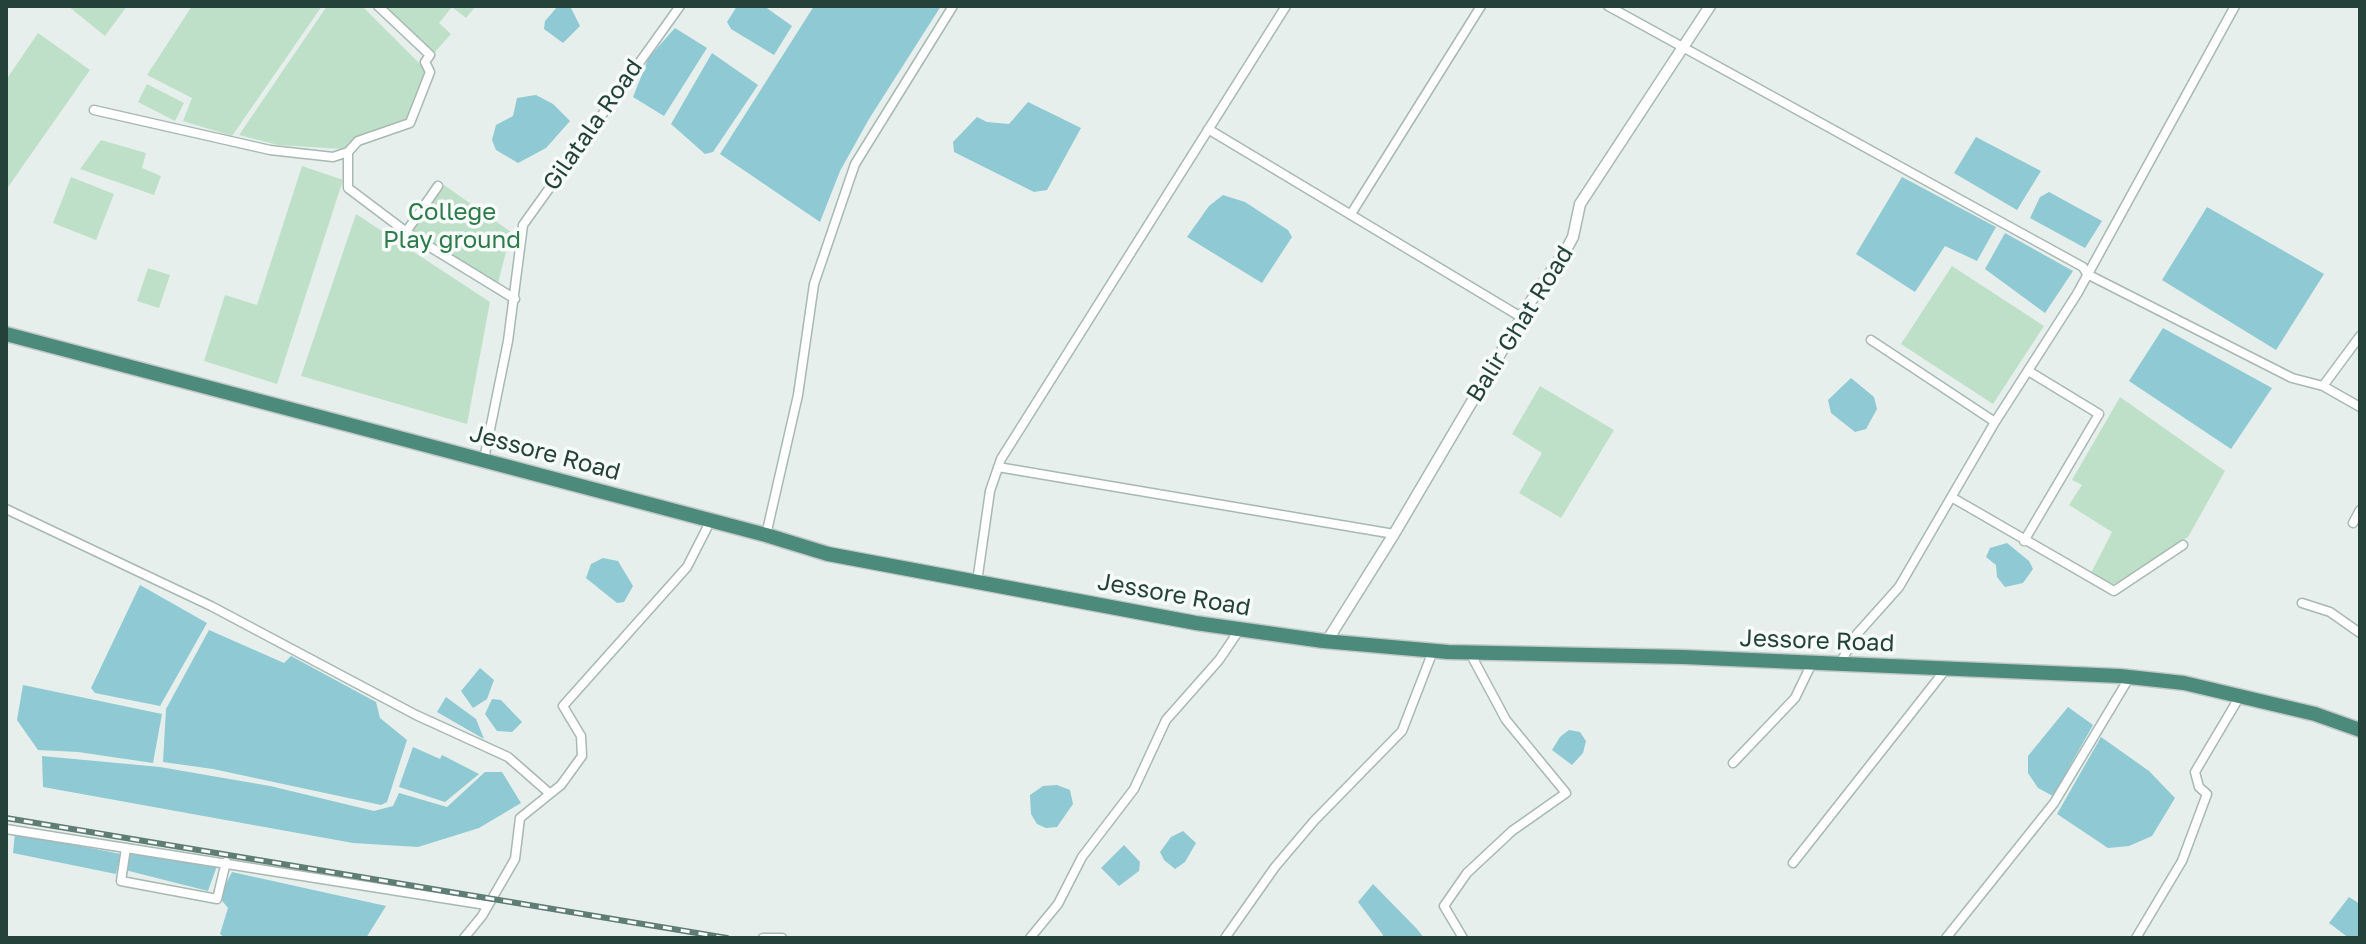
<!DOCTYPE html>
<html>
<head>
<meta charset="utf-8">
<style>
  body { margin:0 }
  #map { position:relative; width:2366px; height:944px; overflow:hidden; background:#e6efeb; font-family:"Golos Text",sans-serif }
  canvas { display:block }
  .frame { position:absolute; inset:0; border:8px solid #24423a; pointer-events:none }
</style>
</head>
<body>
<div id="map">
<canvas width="2366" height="944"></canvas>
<div class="frame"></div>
</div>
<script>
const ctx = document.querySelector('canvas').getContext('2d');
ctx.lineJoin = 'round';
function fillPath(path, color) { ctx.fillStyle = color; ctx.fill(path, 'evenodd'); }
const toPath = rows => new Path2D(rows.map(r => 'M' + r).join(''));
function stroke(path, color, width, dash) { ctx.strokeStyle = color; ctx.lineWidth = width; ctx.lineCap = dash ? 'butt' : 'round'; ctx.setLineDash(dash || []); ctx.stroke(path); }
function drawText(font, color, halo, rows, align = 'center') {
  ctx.font = font + ' "Golos Text",sans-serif'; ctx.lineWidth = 7; ctx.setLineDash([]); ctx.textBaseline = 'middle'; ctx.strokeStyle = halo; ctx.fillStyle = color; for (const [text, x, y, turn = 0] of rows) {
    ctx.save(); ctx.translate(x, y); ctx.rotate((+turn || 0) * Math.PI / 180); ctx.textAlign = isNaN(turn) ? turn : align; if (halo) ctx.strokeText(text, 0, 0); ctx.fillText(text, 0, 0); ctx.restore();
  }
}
fillPath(toPath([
  [68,6,127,6,105,36],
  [192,6,322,6,232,136,183,121,192,98,147,75],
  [327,6,362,6,426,70,408,119,355,139,343,149,278,145,239,135],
  [386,6,476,6,466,18,452,7,439,23,451,34,434,53,384,8],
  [38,33,90,70,6,190,6,80],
  [147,84,184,103,175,121,138,102],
  [101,140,146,153,142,168,161,176,154,195,80,169],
  [302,166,343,180,277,384,204,361,225,295,257,305],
  [71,177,114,194,96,240,53,223],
  [444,185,511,232,498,283,408,234],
  [356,214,490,302,467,424,301,376],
  [1952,266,2044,326,1993,404,1901,344],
  [148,268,170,275,159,308,137,301],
  [1540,386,1614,430,1561,518,1519,493,1542,453,1512,434],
  [2120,397,2225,471,2188,537,2113,585,2091,573,2112,532,2069,505,2082,485,2072,480]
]), '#bfe0c8');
fillPath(toPath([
  [558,6,571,8,580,26,563,43,544,29,545,21],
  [737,6,764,6,792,26,774,55,731,29,727,22],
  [814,6,941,6,869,119,840,171,820,222,720,154],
  [675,28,707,48,664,116,633,97,649,57],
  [712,53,758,85,713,152,705,154,671,124],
  [536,95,553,104,570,121,546,148,518,163,496,150,492,140,496,125,513,116,517,98],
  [1028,102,1081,128,1047,190,1034,192,954,152,953,142,977,117,987,122,1009,124],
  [1976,137,2041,171,2017,210,1954,173],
  [1902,177,1996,227,1977,261,1945,246,1915,292,1856,254],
  [2049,192,2102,221,2085,248,2030,218,2040,197],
  [1223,195,1245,202,1288,230,1292,237,1262,283,1187,237,1209,206],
  [2207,207,2324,274,2276,350,2162,280],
  [2005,233,2073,271,2045,313,1985,269],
  [2163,328,2272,388,2231,449,2129,381],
  [1851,378,1874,397,1877,409,1866,429,1855,432,1831,413,1828,400],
  [2007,543,2029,561,2033,569,2023,583,2005,587,1997,577,1996,565,1986,557,1990,548],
  [603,558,618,561,633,586,624,602,617,603,586,578,591,564],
  [140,585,207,623,160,706,95,693,91,688],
  [209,630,284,663,291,656,376,702,380,718,407,740,387,802,381,805,213,769,163,762,166,709],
  [480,668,494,680,487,699,473,708,461,691],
  [23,685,162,714,153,763,78,752,38,750,17,720],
  [446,697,476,719,484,739,437,712],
  [492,699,501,700,522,722,512,732,497,731,485,714],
  [2068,707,2093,725,2053,796,2038,788,2028,773,2028,756],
  [1569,730,1580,732,1586,741,1583,753,1572,765,1552,750,1560,737],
  [2101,737,2149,771,2175,798,2152,836,2129,846,2108,848,2057,814],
  [413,747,440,759,442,755,479,774,445,802,399,787],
  [42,756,160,767,270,786,374,811,393,806,399,793,447,807,485,772,502,772,521,803,479,828,418,847,353,843,43,787],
  [1057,785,1070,790,1073,804,1057,827,1046,828,1037,824,1031,814,1030,795,1043,786],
  [1183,831,1196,843,1185,862,1175,869,1164,860,1160,852,1171,837],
  [15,833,121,854,116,874,13,853],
  [1124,845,1140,862,1139,871,1119,886,1101,868],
  [131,850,217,866,208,891,125,870],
  [232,872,386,906,366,938,225,938,220,934,228,908,219,897],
  [1373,884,1417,929,1424,938,1382,938,1383,935,1358,902],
  [2349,897,2360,904,2360,938,2349,938,2329,923]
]), '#8ec9d4');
const minor = toPath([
  [1608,6,2083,267,2087,274,2292,378,2323,386],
  [94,110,270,150,333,157,348,152,358,141,410,123,430,72,425,62,430,55,378,6],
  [1208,129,1521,317],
  [348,152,348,188,409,234,515,299],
  [1351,214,1481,6],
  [406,232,438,186],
  [2360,336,2323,386,2360,407],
  [1871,340,1995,422],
  [484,459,508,341,523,225,680,6],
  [998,467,1394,534],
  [1953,498,2114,591,2183,545],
  [6,509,211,606,416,715,508,757,548,792],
  [2353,523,2360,510],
  [766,535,798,395,814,284,855,164,953,6],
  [2024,541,2099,414,2030,372],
  [977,582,990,491,1001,459,1286,6],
  [2302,603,2330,612,2360,633],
  [1840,663,1857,634,1899,587,1995,422,2077,294,2235,6],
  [1733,763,1795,698,1812,663],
  [6,829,486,905],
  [126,848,121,881,217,899,226,862],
  [1793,863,1946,669],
  [464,938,482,916,515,859,520,818,561,785,582,756,581,736,563,706,687,567,711,520],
  [763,938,782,938],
  [1030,938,1058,904,1082,857,1134,789,1166,720,1219,660,1240,629],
  [1225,938,1275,867,1314,821,1402,731,1433,651],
  [1463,938,1444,906,1467,873,1512,831,1566,793,1506,720,1470,653],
  [1946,938,2054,803,2129,678],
  [2136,938,2182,861,2207,794,2199,787,2195,772,2240,696]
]);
const tertiary = toPath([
  [1327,641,1394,534,1533,298,1566,250,1573,237,1580,204,1710,6]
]);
const trunk = toPath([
  [6,334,766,535,828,554,1196,623,1323,641,1448,652,1683,657,2120,676,2184,683,2315,714,2360,730]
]);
stroke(minor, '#a8b8b2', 11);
stroke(tertiary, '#a8b8b2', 13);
stroke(trunk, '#c2cac8', 17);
stroke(minor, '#fff', 8);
stroke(tertiary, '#fff', 10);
stroke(trunk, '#4c8a7c', 14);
const rail = toPath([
  [6,818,727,938]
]);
stroke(rail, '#5f7d75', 6);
stroke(rail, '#f7fbf9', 3, [9]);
drawText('24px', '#24423a', '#f7fbf9', [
  ["Gilatala Road",593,125,-55],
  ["Balir Ghat Road",1520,324,-58],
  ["Jessore Road",545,453,15],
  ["Jessore Road",1174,595,10],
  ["Jessore Road",1817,641,2]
]);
drawText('24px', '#2d7a4b', '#f7fbf9', [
  ["College",452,212],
  ["Play ground",452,240]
]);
</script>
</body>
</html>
